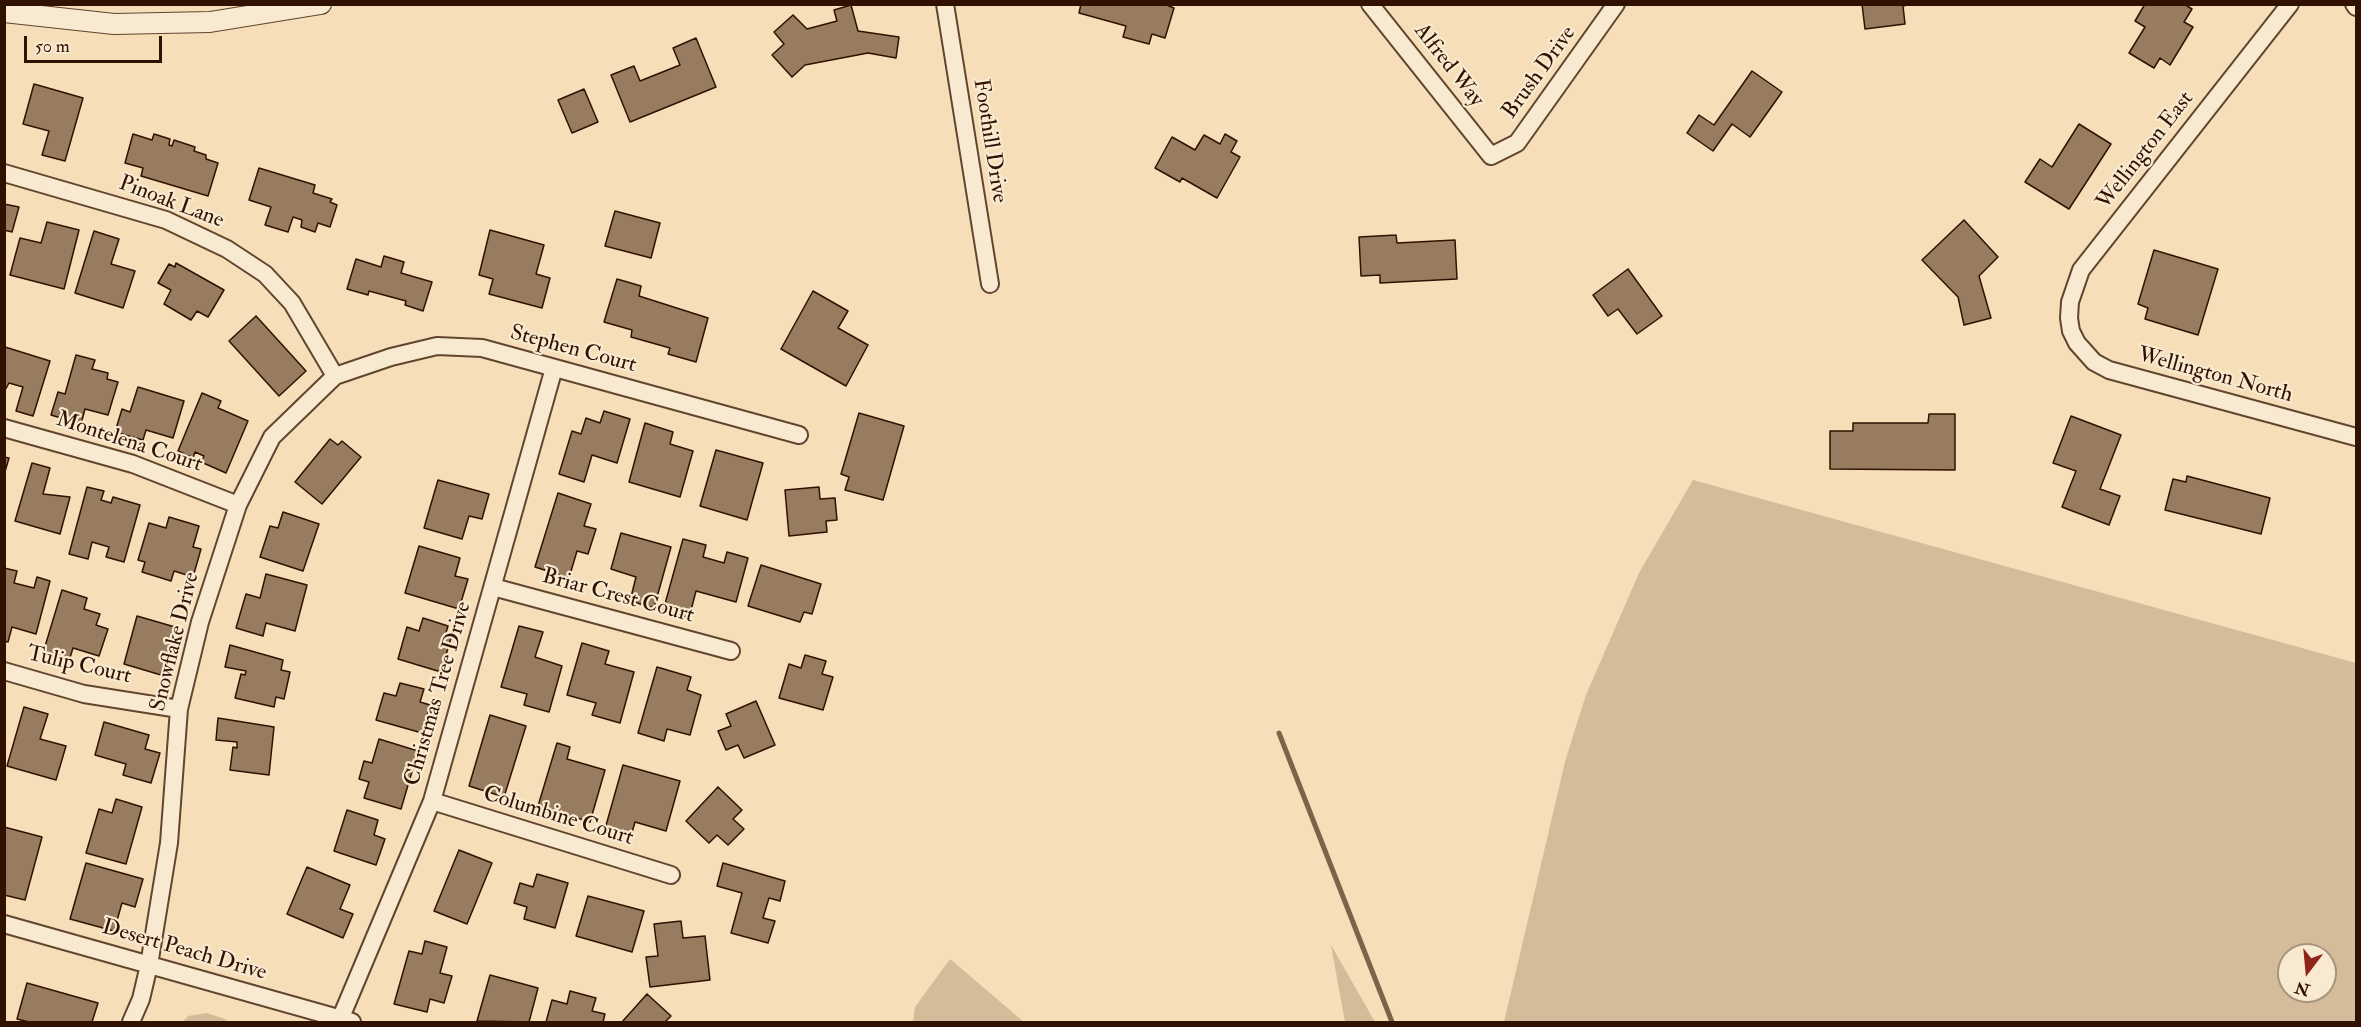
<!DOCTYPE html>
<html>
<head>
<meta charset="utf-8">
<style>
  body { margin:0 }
  #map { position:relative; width:2361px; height:1027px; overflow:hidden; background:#f5deb8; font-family:"IM FELL Double Pica",serif }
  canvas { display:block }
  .frame { position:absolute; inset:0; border:6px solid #311101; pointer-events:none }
  .north { position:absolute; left:2277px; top:943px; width:60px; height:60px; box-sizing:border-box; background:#f8ead1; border:2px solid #a8937e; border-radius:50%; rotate:196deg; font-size:16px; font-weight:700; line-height:24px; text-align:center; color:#311101 }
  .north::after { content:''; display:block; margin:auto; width:21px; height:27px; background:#8f2418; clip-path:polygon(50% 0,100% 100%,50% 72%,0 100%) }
  .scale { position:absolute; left:24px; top:36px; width:138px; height:27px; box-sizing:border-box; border:3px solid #311101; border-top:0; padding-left:8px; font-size:18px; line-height:21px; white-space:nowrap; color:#311101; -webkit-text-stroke:4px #f8ead1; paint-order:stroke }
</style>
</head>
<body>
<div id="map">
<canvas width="2361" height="1027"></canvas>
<div class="frame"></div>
<div class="north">N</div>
<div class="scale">50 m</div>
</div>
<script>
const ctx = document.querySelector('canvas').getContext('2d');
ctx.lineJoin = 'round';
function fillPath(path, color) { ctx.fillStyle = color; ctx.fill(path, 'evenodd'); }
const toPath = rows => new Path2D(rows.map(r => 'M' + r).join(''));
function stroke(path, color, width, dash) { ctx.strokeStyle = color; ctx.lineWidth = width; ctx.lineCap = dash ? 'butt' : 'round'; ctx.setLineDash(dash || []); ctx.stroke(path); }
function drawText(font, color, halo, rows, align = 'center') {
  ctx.font = font + ' "IM FELL Double Pica",serif'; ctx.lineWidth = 4.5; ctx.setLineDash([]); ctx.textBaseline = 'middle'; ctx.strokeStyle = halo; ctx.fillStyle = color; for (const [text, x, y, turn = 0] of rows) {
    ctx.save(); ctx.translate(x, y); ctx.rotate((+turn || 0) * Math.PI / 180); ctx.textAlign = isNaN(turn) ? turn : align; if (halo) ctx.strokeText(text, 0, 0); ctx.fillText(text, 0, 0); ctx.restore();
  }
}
fillPath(toPath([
  [1693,480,2356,663,2356,1022,1504,1022,1566,758,1586,695,1639,573],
  [2289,955,2325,955,2325,991,2289,991],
  [1331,945,1375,1022,1345,1022],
  [950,959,1024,1022,913,1022,915,1007],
  [207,1013,225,1019,228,1022,182,1022,188,1016]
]), '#d4bb99');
stroke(toPath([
  [1279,733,1392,1022]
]), '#7e624a', 5);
const building = toPath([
  [1081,4,1164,4,1174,8,1165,38,1152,34,1149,44,1123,37,1126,26,1079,13,1081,4],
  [1862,4,1913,4,1903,6,1905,24,1865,29,1862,4],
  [2145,4,2184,4,2192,9,2184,22,2193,27,2170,65,2160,58,2154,68,2129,53,2145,27,2135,21,2145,4],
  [851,5,858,31,899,37,896,58,868,53,805,65,792,77,772,55,784,44,774,32,793,15,807,29,837,21,834,10,851,5],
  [696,38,716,87,630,122,611,75,634,66,640,81,680,65,673,48,696,38],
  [1752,71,1782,92,1750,137,1732,124,1713,151,1687,133,1699,115,1714,125,1752,71],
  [34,84,83,98,65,161,42,155,49,131,23,124,34,84],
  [584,89,598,122,572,133,558,100,584,89],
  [2079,124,2111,144,2069,209,2025,182,2040,159,2052,167,2079,124],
  [133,134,152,140,154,134,170,139,169,145,172,146,174,140,195,147,194,151,206,155,206,159,218,163,208,196,141,176,143,168,125,163,133,134],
  [1225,134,1237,141,1231,152,1240,157,1217,198,1182,178,1180,182,1155,168,1172,137,1195,150,1204,135,1220,144,1225,134],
  [259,168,315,185,313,193,332,199,330,202,337,205,330,227,318,223,315,232,301,227,302,220,293,217,288,232,265,225,271,207,249,200,259,168],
  [4,204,19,207,12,232,4,230,4,204],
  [615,211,660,223,651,258,605,246,615,211],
  [1964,220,1998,257,1979,276,1991,318,1964,325,1958,297,1922,260,1964,220],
  [47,222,79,230,64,289,10,275,20,238,41,243,47,222],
  [490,230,544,245,536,274,550,278,542,308,489,294,493,279,479,275,490,230],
  [94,231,119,239,111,264,135,271,123,308,75,293,94,231],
  [1396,235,1397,243,1455,240,1457,279,1380,283,1380,275,1361,276,1359,237,1396,235],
  [2154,250,2218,269,2198,335,2145,319,2148,308,2138,304,2154,250],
  [384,256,404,262,401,273,432,282,423,311,405,305,406,301,369,291,368,295,347,289,356,259,381,267,384,256],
  [176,263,224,290,208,317,197,311,191,320,164,304,171,290,158,283,169,264,175,267,176,263],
  [1628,269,1662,316,1637,334,1618,309,1608,316,1593,295,1628,269],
  [617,279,641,286,639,296,708,318,696,362,668,354,670,348,631,337,632,330,604,322,617,279],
  [813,291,848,311,838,328,868,345,846,386,781,349,813,291],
  [256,316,306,371,279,396,229,341,256,316],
  [5,347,50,361,33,416,16,411,23,387,9,383,4,392,5,347],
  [76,355,95,360,92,369,108,373,107,379,118,382,108,415,85,409,81,424,51,415,58,392,65,394,76,355],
  [138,387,184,401,173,438,146,430,143,440,115,432,122,409,130,412,138,387],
  [202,393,221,401,218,408,248,421,226,473,201,462,204,456,195,452,193,458,178,451,202,393],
  [604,411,630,419,617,463,592,455,584,482,559,474,572,431,581,434,586,418,600,423,604,411],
  [859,413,904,426,883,500,845,490,849,477,841,474,859,413],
  [1929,414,1955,414,1955,470,1830,469,1830,431,1853,431,1853,423,1928,423,1929,414],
  [2071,416,2121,435,2100,489,2120,496,2109,525,2062,507,2076,471,2053,463,2071,416],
  [645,423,673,432,670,444,693,451,680,497,629,482,645,423],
  [330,439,338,445,342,441,361,457,322,504,295,482,330,439],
  [716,450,763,463,747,520,700,506,716,450],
  [4,457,9,458,4,475,4,457],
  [32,463,50,468,43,494,70,497,60,534,15,521,32,463],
  [2187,476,2270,498,2261,534,2165,510,2173,479,2186,482,2187,476],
  [438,480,489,494,482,519,469,516,462,539,424,528,438,480],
  [87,487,104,491,101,500,111,503,113,497,140,505,124,562,106,557,109,547,92,542,88,559,69,554,87,487],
  [819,487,820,499,835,498,837,520,826,521,827,532,789,536,785,490,819,487],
  [558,493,591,504,584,526,596,529,588,554,577,551,569,578,535,567,558,493],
  [283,512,319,524,303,571,260,557,270,526,278,528,283,512],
  [169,517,199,526,193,547,201,549,193,577,174,571,171,581,142,572,145,562,138,560,149,523,166,528,169,517],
  [621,533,671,547,654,608,630,601,636,577,611,569,621,533],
  [683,539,706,545,703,557,724,563,727,552,748,558,736,602,696,591,689,618,663,611,683,539],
  [419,546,460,558,455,576,468,579,459,609,405,593,419,546],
  [761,565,821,584,812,614,804,612,800,622,748,606,761,565],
  [4,568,17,571,14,583,34,588,37,577,50,581,36,634,12,627,8,642,4,641,4,568],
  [266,574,307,585,295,631,266,623,263,636,236,628,246,594,260,598,266,574],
  [62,590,87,598,84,609,100,614,96,625,108,629,99,656,73,648,69,661,43,653,62,590],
  [137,616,175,627,161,675,124,664,137,616],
  [423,618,448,626,445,636,451,638,441,672,398,659,407,627,419,631,423,618],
  [519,626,543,632,535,657,562,666,549,712,524,705,527,694,501,687,519,626],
  [582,643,609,651,605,664,634,672,620,723,592,715,596,703,567,695,582,643],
  [230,645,283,660,281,670,290,672,284,699,276,697,274,707,235,698,241,674,245,675,246,671,225,667,230,645],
  [805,655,826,661,822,674,833,677,823,710,779,698,789,664,801,668,805,655],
  [657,667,691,677,687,690,701,695,690,735,667,729,664,741,638,733,657,667],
  [400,683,424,689,420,702,430,705,422,733,376,720,384,693,396,696,400,683],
  [756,701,775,745,744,758,738,745,726,750,718,731,731,726,726,714,756,701],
  [24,707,48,714,40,739,66,746,56,780,7,766,24,707],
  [490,715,526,726,504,797,469,786,490,715],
  [218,718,274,727,269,775,230,770,233,747,237,748,237,742,216,740,218,718],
  [104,722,149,735,145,749,160,753,151,783,123,775,126,764,95,755,104,722],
  [379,739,418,751,401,809,364,798,369,782,359,779,364,761,372,763,379,739],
  [557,743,570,747,567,759,605,770,590,822,538,806,557,743],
  [623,765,680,781,666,831,635,822,631,836,605,829,623,765],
  [718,787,742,810,733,819,744,829,728,845,717,835,709,843,686,821,718,787],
  [116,799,142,807,126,864,86,853,99,809,112,813,116,799],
  [347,810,378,820,374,835,385,839,376,865,334,851,347,810],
  [4,827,42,837,25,900,4,895,4,827],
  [459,850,492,863,467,924,434,911,459,850],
  [86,863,143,879,135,907,122,903,114,931,70,919,86,863],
  [723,863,785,881,780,901,769,898,763,918,775,921,768,943,731,933,742,893,717,886,723,863],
  [307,867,350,885,340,909,353,914,343,938,287,914,307,867],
  [537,874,568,883,555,928,524,919,527,907,514,903,520,883,533,887,537,874],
  [588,896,644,911,632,952,576,936,588,896],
  [681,921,683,938,705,936,710,980,650,987,646,957,658,956,654,924,681,921],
  [425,941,447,947,440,973,452,976,444,1003,430,999,427,1012,394,1004,409,951,422,954,425,941],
  [490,975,538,988,529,1022,477,1021,490,975],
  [27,983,98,1003,92,1022,29,1022,17,1019,27,983],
  [570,991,596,998,592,1011,605,1014,603,1022,546,1022,552,1000,567,1004,570,991],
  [647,994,671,1016,665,1022,622,1022,647,994]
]);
fillPath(building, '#977c60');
stroke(building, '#311101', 1.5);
const minor = toPath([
  [945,4,990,284],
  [1370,4,1491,156,1517,143,1616,4],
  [2290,4,2081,270,2070,302,2069,318,2071,331,2077,343,2094,362,2109,370,2356,437],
  [2354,4,2356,7],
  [4,173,166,220,227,249,265,274,292,303,335,376],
  [4,428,133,464,238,505],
  [493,587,731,651],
  [4,671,84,694,179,709],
  [432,801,671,875],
  [4,924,352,1022],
  [131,1022,141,999,149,965,169,843,179,709,200,622,238,505,272,437,335,376,391,357,437,346,482,348,799,435],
  [339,1022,432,801,554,368]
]);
const tertiary = toPath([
  [4,12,114,24,210,22,321,4]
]);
stroke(minor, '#62442f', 20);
stroke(tertiary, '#62442f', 22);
stroke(minor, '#f8ead1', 16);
stroke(tertiary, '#f8ead1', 20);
drawText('22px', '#311101', '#f8ead1', [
  ["Alfred Way",1448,66,52],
  ["Brush Drive",1540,73,-54],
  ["Foothill Drive",989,141,81],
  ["Wellington East",2146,151,-52],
  ["Pinoak Lane",171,203,21],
  ["Stephen Court",573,350,15],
  ["Wellington North",2215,376,15],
  ["Montelena Court",129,443,18],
  ["Briar Crest Court",618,597,15],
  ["Snowflake Drive",176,642,-76],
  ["Tulip Court",79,666,13],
  ["Christmas Tree Drive",439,694,-74],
  ["Columbine Court",558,817,17],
  ["Desert Peach Drive",184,951,16]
]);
</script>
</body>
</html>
